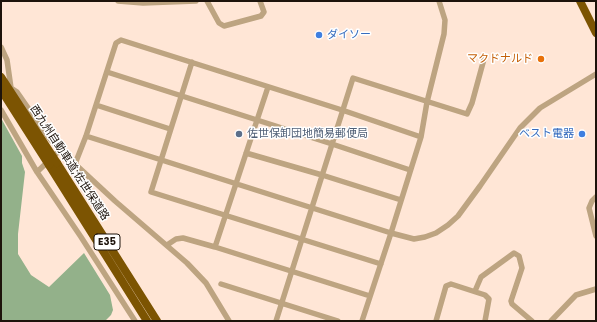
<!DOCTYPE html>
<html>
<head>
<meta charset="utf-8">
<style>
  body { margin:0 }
  #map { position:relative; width:597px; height:322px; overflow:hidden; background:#ffe6d6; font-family:Poppins,sans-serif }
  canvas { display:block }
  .frame { position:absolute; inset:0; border:2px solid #1d130b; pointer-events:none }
</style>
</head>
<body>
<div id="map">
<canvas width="597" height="322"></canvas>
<div class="frame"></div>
</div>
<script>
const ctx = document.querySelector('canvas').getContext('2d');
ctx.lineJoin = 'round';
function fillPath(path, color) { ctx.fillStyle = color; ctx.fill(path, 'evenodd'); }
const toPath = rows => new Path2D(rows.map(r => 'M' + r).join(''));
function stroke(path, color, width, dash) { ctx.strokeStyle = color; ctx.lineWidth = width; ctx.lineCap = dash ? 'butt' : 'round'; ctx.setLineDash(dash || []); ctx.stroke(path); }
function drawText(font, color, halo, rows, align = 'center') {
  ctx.font = font + ' Poppins,"Noto Sans JP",sans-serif'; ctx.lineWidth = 3; ctx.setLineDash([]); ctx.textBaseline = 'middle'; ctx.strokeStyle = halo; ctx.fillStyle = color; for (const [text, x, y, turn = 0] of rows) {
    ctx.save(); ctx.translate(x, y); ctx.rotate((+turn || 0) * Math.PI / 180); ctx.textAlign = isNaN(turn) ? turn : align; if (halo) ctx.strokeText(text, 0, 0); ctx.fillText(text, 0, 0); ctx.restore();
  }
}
fillPath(toPath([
  [1,118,22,156,22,163,25,172,18,234,18,254,31,275,49,287,84,253,110,295,113,310,111,315,105,321,1,321]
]), '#93b18a');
stroke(toPath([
  [118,1,143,3,196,1],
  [207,1,219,23,224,26,261,16,264,12,260,1],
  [1,47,7,60,11,88,17,92,49,138,60,150,115,201,187,263,206,283,229,321],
  [192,62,151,192,381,264],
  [107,72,332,144,410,170],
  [96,105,170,129],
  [1,110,37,172,81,237,135,321],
  [86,136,391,233,414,239,425,237,436,233,448,225,458,216,480,186,520,128,540,108,596,74],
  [246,153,322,175,401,200],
  [75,164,86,136,116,43,121,40,342,110,421,137],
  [37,172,60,150],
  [596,197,592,201,589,208,596,236],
  [167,245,176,239,183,238,215,247,370,296],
  [215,247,268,87],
  [221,284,338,321],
  [475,291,481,277,514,253,519,256,522,268,511,301,512,304,532,321],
  [276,321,353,78,467,114,472,103,484,59],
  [362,321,391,233,421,137,427,102,444,34,445,20,439,1],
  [436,321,446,286,451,284,485,295,489,299,485,321],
  [551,321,576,295,596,289]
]), '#bda481', 5.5);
stroke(toPath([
  [580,1,596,33],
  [57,163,157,321],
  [49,165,147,321]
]), '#7c5402', 8);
stroke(toPath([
  [1,77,57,163],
  [1,90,49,165]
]), '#7c5402', 8);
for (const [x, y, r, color] of [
  [319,35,4,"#3f7fe0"],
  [541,59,4,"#e8710a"],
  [239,134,4,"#5c6f8a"],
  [582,134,4,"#3f7fe0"]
]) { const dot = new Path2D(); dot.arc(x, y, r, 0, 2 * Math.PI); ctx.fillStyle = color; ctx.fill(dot); stroke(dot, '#fff', 1.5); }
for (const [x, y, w] of [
  [107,242,26]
]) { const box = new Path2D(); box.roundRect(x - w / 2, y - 8, w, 16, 3); ctx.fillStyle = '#fff'; ctx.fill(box); stroke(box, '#1d130b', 1); }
drawText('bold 10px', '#1d130b', null, [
  ["E35",107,242]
]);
drawText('11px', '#366cbe', '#fff', [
  ["ダイソー",327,35],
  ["ベスト電器",574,134,"right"]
], 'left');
drawText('11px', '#c56008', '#fff', [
  ["マクドナルド",533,59]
], 'right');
drawText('11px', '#4e5e75', '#fff', [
  ["佐世保卸団地簡易郵便局",247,134]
], 'left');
drawText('11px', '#1d130b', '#fff', [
  ["西九州自動車道;佐世保道路",69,163,57]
]);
</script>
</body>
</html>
